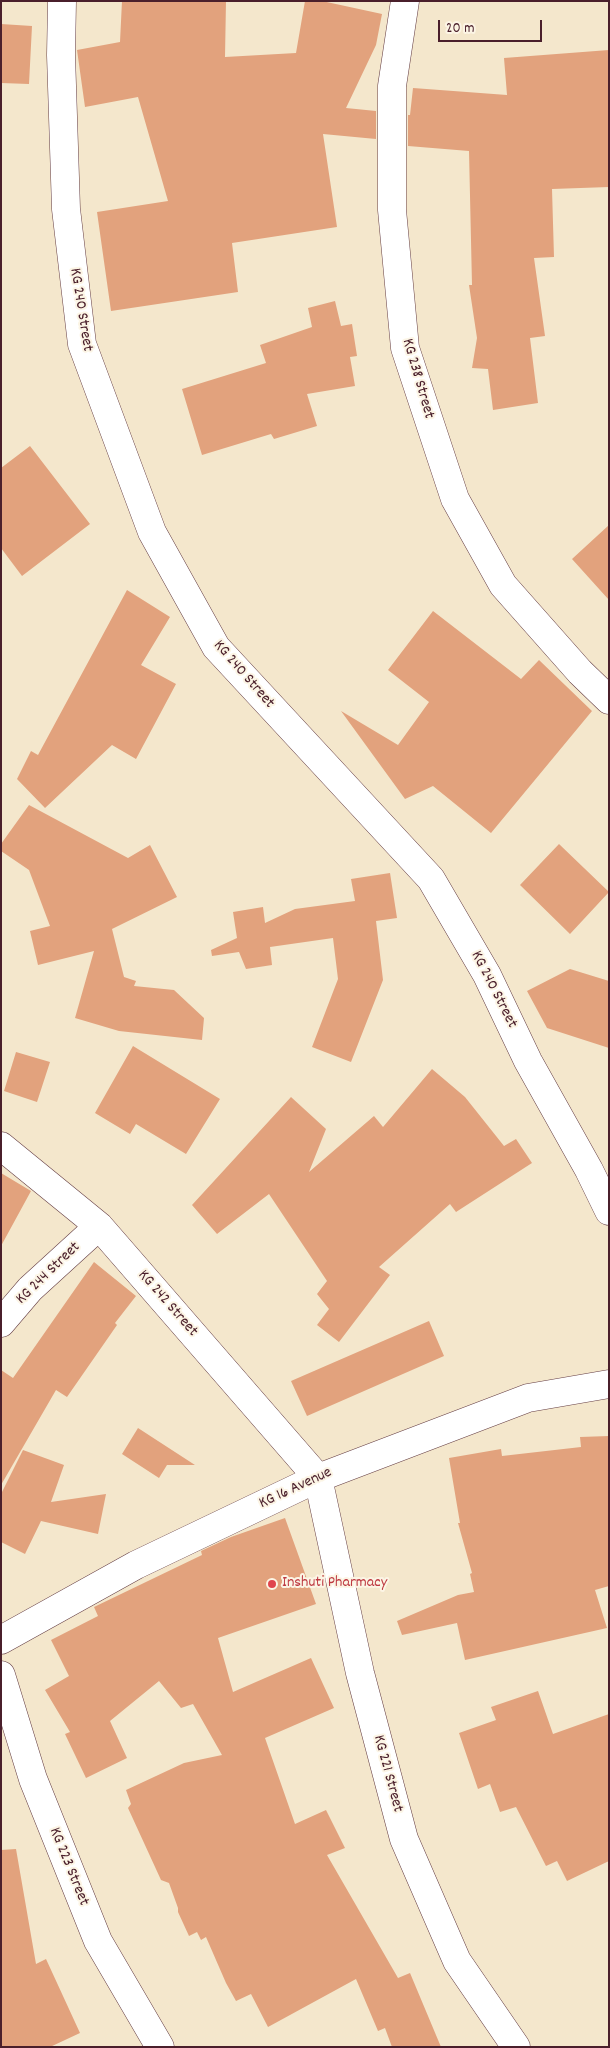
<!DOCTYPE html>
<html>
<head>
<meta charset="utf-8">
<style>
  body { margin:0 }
  #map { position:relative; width:610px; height:2048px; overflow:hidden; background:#f4e7cc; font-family:Dekko,sans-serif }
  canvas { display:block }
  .frame { position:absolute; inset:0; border:2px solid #4a1f2b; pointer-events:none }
  .scale { position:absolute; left:438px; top:20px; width:104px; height:22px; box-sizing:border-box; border:2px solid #4a1f2b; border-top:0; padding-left:6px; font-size:15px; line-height:18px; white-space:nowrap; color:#4a1f2b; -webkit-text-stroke:4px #fcf5e5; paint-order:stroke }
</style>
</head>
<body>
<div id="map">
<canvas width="610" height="2048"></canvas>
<div class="frame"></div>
<div class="scale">20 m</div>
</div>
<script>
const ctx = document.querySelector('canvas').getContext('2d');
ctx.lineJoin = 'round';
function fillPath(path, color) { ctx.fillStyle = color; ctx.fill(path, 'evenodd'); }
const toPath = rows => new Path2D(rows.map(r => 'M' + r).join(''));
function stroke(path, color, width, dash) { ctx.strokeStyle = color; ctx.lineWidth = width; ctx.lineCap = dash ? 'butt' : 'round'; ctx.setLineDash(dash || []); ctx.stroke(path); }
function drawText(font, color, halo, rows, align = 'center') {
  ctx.font = font + ' Dekko,sans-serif'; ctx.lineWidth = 4; ctx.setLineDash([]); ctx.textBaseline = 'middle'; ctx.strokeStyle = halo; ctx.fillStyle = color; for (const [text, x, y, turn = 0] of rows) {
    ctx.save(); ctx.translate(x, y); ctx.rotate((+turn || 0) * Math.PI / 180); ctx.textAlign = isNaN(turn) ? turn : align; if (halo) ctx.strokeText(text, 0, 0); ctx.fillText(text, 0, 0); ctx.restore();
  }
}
fillPath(toPath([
  [122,1,226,1,225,57,296,53,305,1,322,1,382,14,376,45,346,108,376,111,376,139,323,134,337,227,232,243,238,292,111,311,97,212,168,201,138,97,85,107,77,50,120,42],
  [1,24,32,26,29,84,1,83],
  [609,50,609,187,552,189,554,257,534,258,545,336,530,338,538,403,493,410,488,369,472,368,477,338,469,285,472,285,469,151,408,146,408,115,410,115,413,88,507,95,504,58],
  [335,301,341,326,352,324,357,356,350,357,355,386,307,394,317,426,274,439,271,434,202,455,182,389,266,363,260,345,312,327,308,308],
  [30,446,90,524,22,576,1,548,1,468],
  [609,525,609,600,572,559],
  [127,590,170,617,141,665,176,684,136,759,112,745,45,808,17,779,31,751,38,755],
  [433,611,521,679,539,660,592,711,491,833,433,786,405,799,341,711,398,745,429,702,388,670],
  [29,805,128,858,150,845,177,897,112,929,124,977,136,981,134,986,174,990,204,1018,202,1040,119,1031,75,1018,94,951,38,965,30,931,50,926,29,870,1,851,1,844],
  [559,844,609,892,570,934,520,885],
  [390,873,397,918,376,921,383,980,351,1062,312,1047,338,979,333,938,270,947,272,965,246,969,239,952,212,956,211,950,237,938,233,912,263,907,265,923,295,909,355,901,351,879],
  [570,969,609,981,609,1048,547,1028,527,991],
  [133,1046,220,1099,186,1154,136,1124,130,1134,95,1113],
  [16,1052,50,1062,37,1102,4,1091],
  [432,1069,465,1097,504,1146,516,1139,532,1163,456,1212,450,1204,379,1267,390,1275,339,1342,317,1325,329,1309,317,1294,327,1281,269,1194,217,1234,192,1205,291,1097,326,1129,309,1172,374,1116,383,1127],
  [1,1173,31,1191,1,1246],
  [94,1262,136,1296,115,1323,117,1325,67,1397,56,1390,1,1485,1,1370,13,1378],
  [429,1321,444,1356,307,1416,291,1381],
  [138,1428,158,1441,195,1465,167,1465,159,1478,122,1454],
  [609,1436,609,1586,595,1590,607,1628,465,1660,457,1623,402,1635,397,1621,458,1595,474,1592,470,1574,472,1573,458,1523,460,1523,449,1458,501,1449,502,1456,581,1447,580,1437],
  [23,1450,64,1465,51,1502,106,1494,98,1534,41,1521,25,1554,1,1542,1,1494],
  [285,1518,316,1604,218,1638,233,1692,311,1658,334,1708,265,1738,295,1824,326,1810,345,1848,327,1855,398,1978,410,1973,441,2047,392,2047,385,2028,378,2031,356,1979,268,2027,251,1994,236,2001,226,1983,206,1937,201,1940,197,1932,189,1936,178,1912,178,1908,169,1883,161,1880,128,1808,131,1804,126,1790,184,1763,222,1755,193,1704,181,1708,159,1681,110,1721,127,1758,86,1778,65,1734,70,1732,45,1690,69,1676,51,1640,98,1616,94,1607,202,1555,201,1551,231,1537],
  [538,1691,553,1734,609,1714,609,1861,567,1881,557,1861,546,1866,516,1807,500,1812,490,1784,478,1789,459,1733,496,1720,491,1707],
  [16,1849,36,1964,46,1959,80,2033,50,2047,1,2047,1,1850]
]), '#e2a27d');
const street = toPath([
  [62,1,61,55,66,209,82,344,152,532,216,647,431,879,487,975,528,1061,589,1170,609,1211],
  [405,1,392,86,392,210,405,348,455,499,503,585,580,672,609,700],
  [1,1146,99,1226,318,1478,360,1673,404,1839,457,1961,516,2047],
  [1,1323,30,1289,99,1226],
  [1,1675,33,1779,98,1941,160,2047]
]);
const secondary = toPath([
  [1,1640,136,1565,318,1478,528,1398,609,1384]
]);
stroke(street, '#643d43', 29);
stroke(secondary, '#643d43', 29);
stroke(street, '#fff', 28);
stroke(secondary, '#fff', 28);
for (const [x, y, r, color] of [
  [272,1584,5,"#e0444e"]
]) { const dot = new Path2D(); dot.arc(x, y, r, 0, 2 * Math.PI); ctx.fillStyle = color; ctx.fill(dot); stroke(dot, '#fcf5e5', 2); }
drawText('16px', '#4a1f2b', '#fcf5e5', [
  ["KG 240 Street",80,310,81],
  ["KG 238 Street",417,379,74],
  ["KG 240 Street",243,675,49],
  ["KG 240 Street",493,990,63],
  ["KG 244 Street",49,1274,-44],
  ["KG 242 Street",167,1304,49],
  ["KG 16 Avenue",296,1489,-25],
  ["KG 221 Street",387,1774,75],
  ["KG 223 Street",68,1867,68]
]);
drawText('16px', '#be3a42', '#fcf5e5', [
  ["Inshuti Pharmacy",282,1584]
], 'left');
</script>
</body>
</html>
